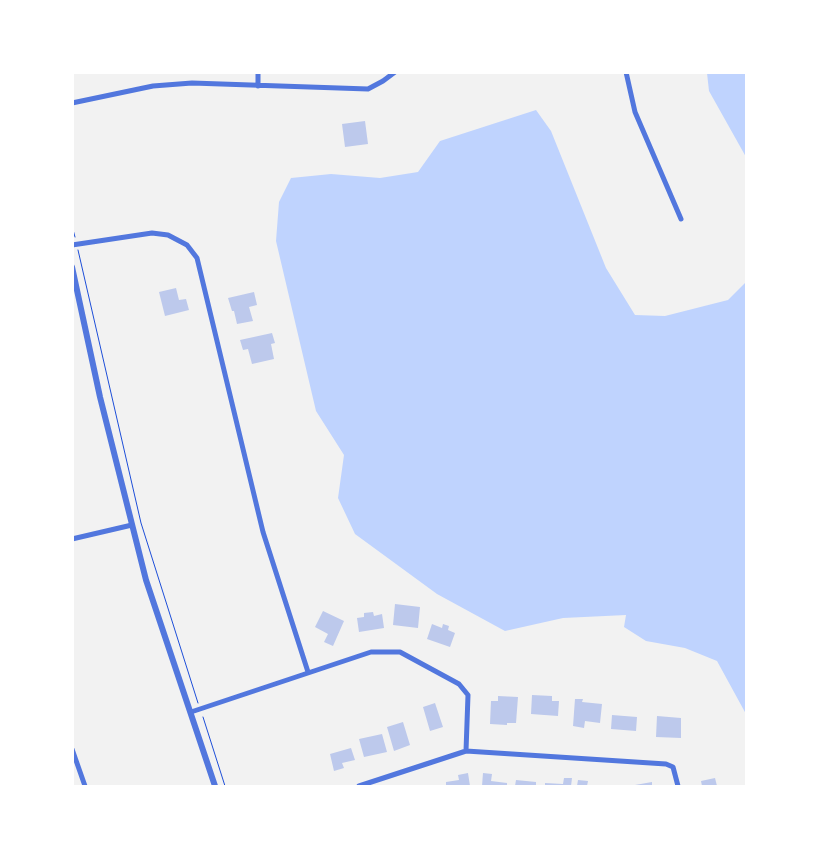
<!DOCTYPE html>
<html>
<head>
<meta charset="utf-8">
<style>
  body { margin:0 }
  #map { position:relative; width:819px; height:859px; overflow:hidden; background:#f2f2f2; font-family:"PT Serif",serif }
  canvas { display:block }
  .frame { position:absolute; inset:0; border:74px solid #fff; pointer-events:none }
</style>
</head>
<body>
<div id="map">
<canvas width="819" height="859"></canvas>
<div class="frame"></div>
</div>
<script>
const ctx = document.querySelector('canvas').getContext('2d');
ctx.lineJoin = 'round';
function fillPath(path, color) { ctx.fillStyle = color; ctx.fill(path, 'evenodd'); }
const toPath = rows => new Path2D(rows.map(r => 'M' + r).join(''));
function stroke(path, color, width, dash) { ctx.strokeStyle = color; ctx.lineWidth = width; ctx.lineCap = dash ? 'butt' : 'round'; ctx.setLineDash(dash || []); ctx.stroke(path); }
fillPath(toPath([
  [745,73,746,74,746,157,709,91,707,73],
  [536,110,551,131,606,268,635,315,665,316,728,300,746,282,746,714,717,661,685,648,646,641,624,627,626,615,563,618,505,631,437,594,355,534,338,498,344,455,316,411,276,241,279,202,291,178,331,174,380,178,418,172,440,141]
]), '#bfd3fe');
fillPath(toPath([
  [365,121,368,144,345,147,342,124],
  [176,288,179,300,186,299,189,310,165,316,159,292],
  [254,292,257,305,249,307,253,321,237,324,234,311,232,311,228,298],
  [272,333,275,343,271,344,274,359,252,364,248,349,243,350,240,340],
  [395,604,420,607,418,628,393,625],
  [323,611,344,621,333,646,324,642,328,634,315,627],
  [373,612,374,616,382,614,384,628,359,632,357,618,364,617,364,613],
  [432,624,442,628,443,624,449,626,448,630,455,633,450,647,427,639],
  [532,695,552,696,552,701,559,701,558,716,531,714],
  [498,696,518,697,516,723,507,723,507,725,490,724,491,701,498,701],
  [575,699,583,699,582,702,602,704,600,723,585,721,584,728,573,726],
  [435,703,443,727,430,731,423,707],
  [612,715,637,717,636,731,611,729],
  [657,716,681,718,681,738,656,737],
  [403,722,410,745,394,751,387,727],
  [382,734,387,752,364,757,359,739],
  [351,748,355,760,342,763,344,768,334,771,330,754],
  [468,773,470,786,446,786,446,782,459,780,458,775],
  [483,773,492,774,491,781,507,783,507,786,482,786],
  [564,778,572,778,571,786,545,786,545,783,563,784],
  [715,778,717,786,702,786,701,781],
  [516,780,536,782,536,786,515,786],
  [578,780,588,781,587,786,577,786],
  [652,782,652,786,636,786,635,785]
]), '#bdc9ec');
stroke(toPath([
  [72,226,75,237],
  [78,250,141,523,198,703],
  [203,717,225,786]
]), '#1d4ed8', 1);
stroke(toPath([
  [626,72,635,112,681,219],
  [258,86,258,72],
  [72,103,153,86,192,83,368,89,383,81,395,72],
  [72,245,152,233,168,235,187,245,197,258,263,532,308,672],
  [72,539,132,525],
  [191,712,371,652,400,652,459,684,468,695,466,751],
  [72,749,85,786],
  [359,786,466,751,666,764,673,767,678,786]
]), '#5277de', 5);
stroke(toPath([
  [72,267,100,397,146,580,215,786]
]), '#5277de', 6);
</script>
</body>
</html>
